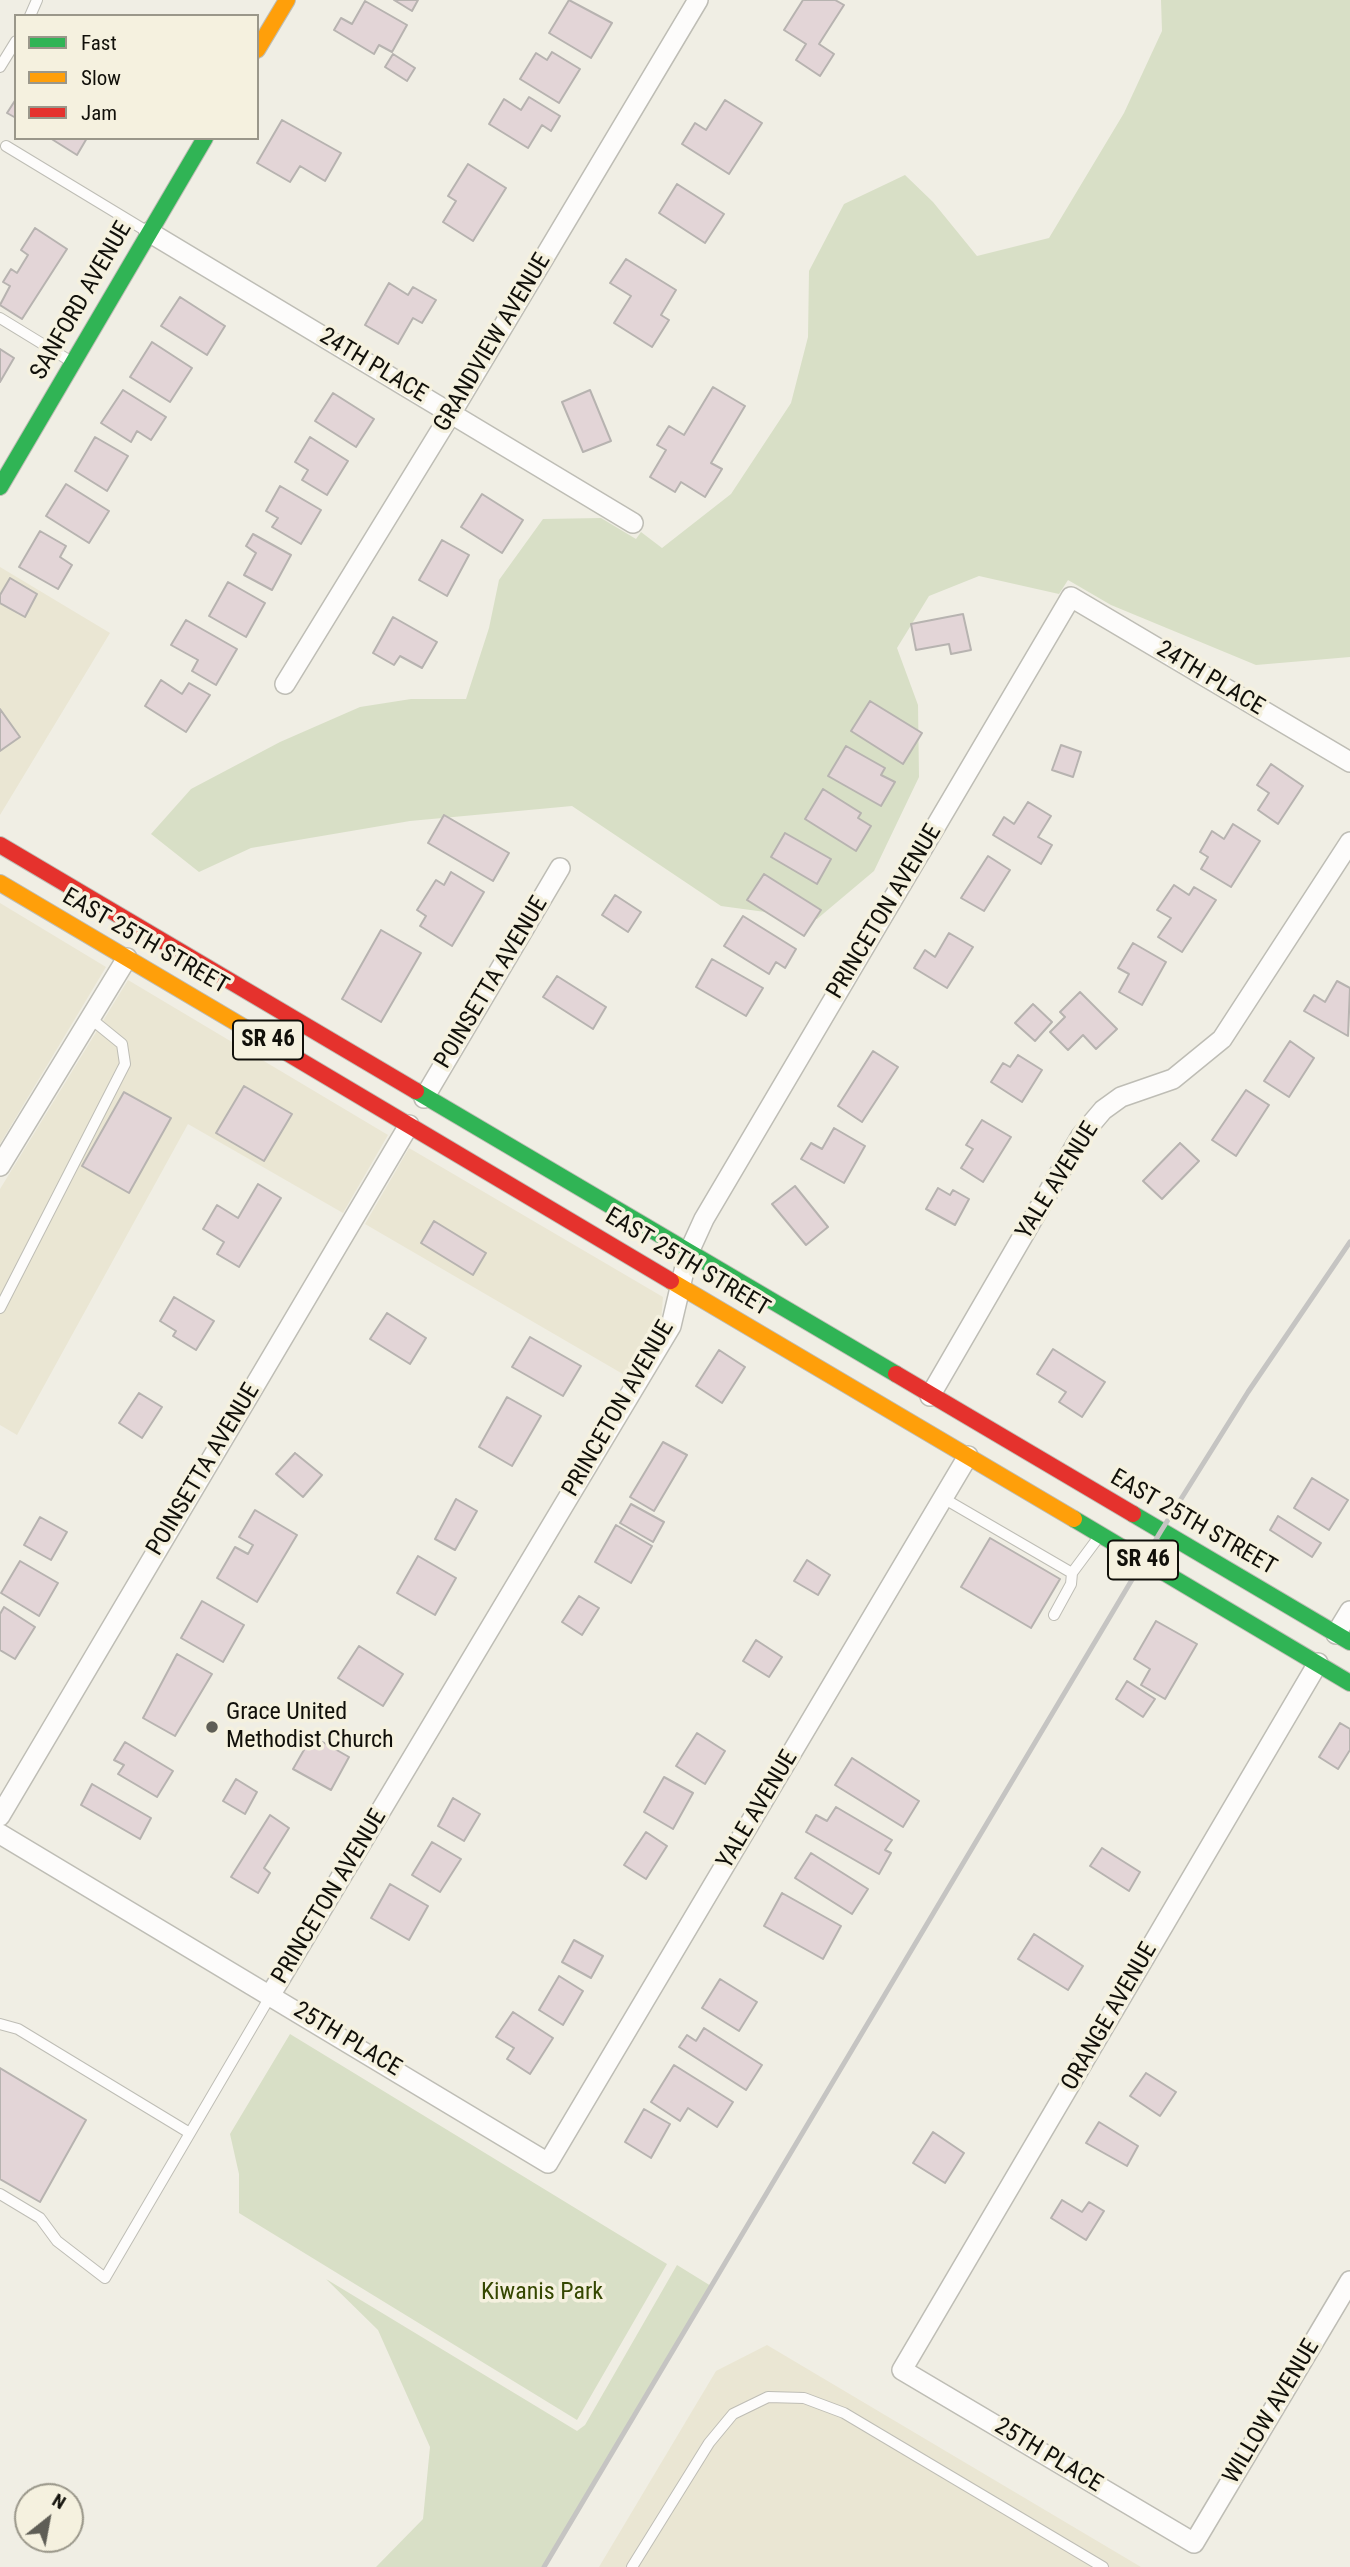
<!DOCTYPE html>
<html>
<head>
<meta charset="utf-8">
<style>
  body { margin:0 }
  #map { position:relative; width:1350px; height:2567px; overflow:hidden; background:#f0eee4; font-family:"Roboto Condensed",sans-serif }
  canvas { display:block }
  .legend { position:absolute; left:14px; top:14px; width:245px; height:126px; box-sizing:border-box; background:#f5f1df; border:2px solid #9a978a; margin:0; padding:9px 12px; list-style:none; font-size:21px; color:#11100a }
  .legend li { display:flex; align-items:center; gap:14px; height:35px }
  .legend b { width:35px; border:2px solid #9a978a }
  .north { position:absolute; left:14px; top:2483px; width:70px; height:70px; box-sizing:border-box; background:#f5f1df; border:2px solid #9a978a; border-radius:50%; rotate:31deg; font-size:19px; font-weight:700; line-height:28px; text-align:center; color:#11100a }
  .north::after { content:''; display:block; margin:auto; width:24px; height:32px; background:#5f5e56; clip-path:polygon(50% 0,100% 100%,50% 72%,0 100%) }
</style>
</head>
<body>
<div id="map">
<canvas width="1350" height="2567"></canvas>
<ul class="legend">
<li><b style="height:9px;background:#30b455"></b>Fast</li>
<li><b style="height:9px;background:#ff9f0a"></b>Slow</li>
<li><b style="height:9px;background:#e5322d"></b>Jam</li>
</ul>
<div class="north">N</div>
</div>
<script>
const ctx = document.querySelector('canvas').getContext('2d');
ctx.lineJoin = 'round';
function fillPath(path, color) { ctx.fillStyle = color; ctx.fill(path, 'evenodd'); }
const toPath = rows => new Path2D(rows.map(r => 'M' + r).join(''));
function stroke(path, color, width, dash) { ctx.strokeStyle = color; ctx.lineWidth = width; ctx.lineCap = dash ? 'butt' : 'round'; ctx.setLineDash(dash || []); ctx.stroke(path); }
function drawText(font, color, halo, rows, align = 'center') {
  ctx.font = font + ' "Roboto Condensed",sans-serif'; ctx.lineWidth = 7; ctx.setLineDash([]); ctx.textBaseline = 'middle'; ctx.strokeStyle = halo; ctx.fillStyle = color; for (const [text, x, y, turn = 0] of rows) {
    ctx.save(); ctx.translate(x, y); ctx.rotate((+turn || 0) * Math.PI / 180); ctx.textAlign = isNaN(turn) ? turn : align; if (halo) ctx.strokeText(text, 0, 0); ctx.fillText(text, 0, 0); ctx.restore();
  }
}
fillPath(toPath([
  [0,567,110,633,0,815],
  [0,903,106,967,0,1144],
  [128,980,388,1135,343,1213,188,1124,17,1435,0,1425,0,1189],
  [409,1148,663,1297,661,1322,628,1377,365,1224],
  [767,2345,1141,2567,599,2567,716,2371]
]), '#eae6d3');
fillPath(toPath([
  [1161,0,1350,0,1350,657,1256,665,1111,605,1068,580,1059,594,979,576,929,596,897,648,918,705,919,777,874,871,817,919,721,906,572,806,410,821,251,848,199,872,151,834,191,789,280,742,360,707,411,699,466,699,489,628,499,580,543,519,601,518,636,539,641,532,662,548,731,494,791,403,808,337,809,271,844,204,905,175,933,202,977,256,1049,238,1124,113,1162,31],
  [290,2034,667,2264,577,2420,239,2213,239,2174,230,2134],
  [677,2265,711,2286,545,2567,376,2567,423,2519,430,2447,378,2330,326,2279,577,2431,585,2425]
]), '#d8dfc6');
const building = toPath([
  [394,0,418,0,412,11,394,0],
  [569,0,612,23,591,58,549,33,569,0],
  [803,0,835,0,844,5,819,44,834,54,820,76,796,60,806,44,784,30,803,0],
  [365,1,407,25,392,52,379,45,374,54,334,30,341,18,352,24,365,1],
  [552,52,580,69,559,103,520,79,536,53,547,60,552,52],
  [393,54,415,68,407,81,385,67,393,54],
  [529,97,560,116,551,131,542,125,528,148,489,124,504,99,521,110,529,97],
  [16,99,16,118,7,113,16,99],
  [725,100,762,123,729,174,682,144,695,123,706,130,725,100],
  [282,120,341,153,325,181,300,166,290,182,257,163,282,120],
  [50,138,87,138,77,155,50,138],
  [468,164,506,188,473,241,443,222,456,201,448,196,468,164],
  [677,184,724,214,705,243,659,213,677,184],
  [35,228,67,249,22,319,0,305,10,286,3,282,11,269,17,273,28,255,21,250,35,228],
  [626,259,676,290,661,315,669,320,652,347,614,323,631,296,610,283,626,259],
  [389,283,408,295,413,287,436,300,422,323,413,318,398,344,365,325,389,283],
  [180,297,225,326,207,355,161,326,180,297],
  [152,342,192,368,170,402,130,377,152,342],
  [0,349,14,358,0,382,0,349],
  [713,387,745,406,711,463,722,469,705,497,681,482,675,492,650,477,666,450,657,445,669,426,684,435,713,387],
  [123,390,166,417,151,440,137,431,131,442,101,423,123,390],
  [590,390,611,441,583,452,562,402,590,390],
  [333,393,374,419,356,447,315,421,333,393],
  [95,437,128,456,107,491,75,471,95,437],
  [310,437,348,461,327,495,302,480,308,470,295,462,310,437],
  [66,484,109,511,89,543,46,516,66,484],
  [280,486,321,510,301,544,272,527,278,518,266,511,280,486],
  [482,494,523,520,502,553,461,527,482,494],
  [40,531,66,546,60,557,72,565,58,589,19,567,40,531],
  [253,534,291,555,272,590,244,575,256,553,246,546,253,534],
  [442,540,469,555,447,596,419,580,442,540],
  [10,578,37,594,25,617,0,603,0,595,10,578],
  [228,582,265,603,246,637,209,616,228,582],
  [963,614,971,650,951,654,949,644,916,650,911,624,963,614],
  [393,617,437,642,422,668,400,656,394,665,373,653,393,617],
  [186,620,237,649,216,685,192,671,198,660,171,645,186,620],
  [161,680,182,694,189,683,210,695,186,732,145,706,161,680],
  [870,701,922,733,903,764,851,731,870,701],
  [0,709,20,737,0,751,0,709],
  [1061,745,1081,752,1073,777,1052,770,1061,745],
  [846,746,885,768,881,775,895,782,881,806,828,776,846,746],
  [1271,764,1303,786,1278,824,1258,810,1269,793,1257,785,1271,764],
  [823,789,861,813,858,818,871,826,856,851,805,819,823,789],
  [1028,802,1051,816,1038,837,1052,845,1041,864,993,835,1004,817,1014,824,1028,802],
  [444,815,509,853,493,881,428,843,444,815],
  [1233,824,1260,841,1231,887,1201,869,1208,857,1200,852,1212,831,1224,839,1233,824],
  [785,833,831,859,817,884,771,857,785,833],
  [988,856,1010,870,984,911,961,898,988,856],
  [451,872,484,892,452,946,420,926,426,916,417,910,436,880,444,885,451,872],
  [764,874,821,910,804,936,747,900,764,874],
  [1174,885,1189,895,1194,887,1216,900,1182,952,1158,937,1171,918,1157,910,1174,885],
  [615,895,641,912,628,932,602,915,615,895],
  [743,916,796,949,785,968,776,962,769,974,724,946,743,916],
  [381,930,421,953,381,1022,342,999,381,930],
  [949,933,973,947,947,988,914,968,925,950,935,957,949,933],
  [1133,943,1166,962,1142,1005,1119,992,1129,974,1118,968,1133,943],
  [712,959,763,988,746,1016,696,987,712,959],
  [557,976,606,1007,593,1029,543,997,557,976],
  [1337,981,1350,988,1348,1036,1304,1011,1314,995,1325,1002,1337,981],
  [1080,992,1117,1029,1096,1049,1083,1035,1068,1050,1050,1032,1065,1017,1060,1012,1080,992],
  [1033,1004,1052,1022,1035,1041,1015,1023,1033,1004],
  [1290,1041,1314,1058,1289,1097,1264,1081,1290,1041],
  [873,1051,898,1067,862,1122,838,1106,873,1051],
  [1018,1055,1042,1070,1022,1102,991,1082,1003,1063,1010,1067,1018,1055],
  [244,1086,292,1114,264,1161,216,1133,244,1086],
  [1246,1090,1269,1105,1236,1156,1212,1140,1246,1090],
  [124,1092,171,1118,129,1193,82,1166,124,1092],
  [982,1120,1011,1137,983,1182,961,1168,973,1149,966,1145,982,1120],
  [834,1128,865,1146,844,1183,801,1159,811,1143,822,1149,834,1128],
  [1180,1143,1199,1161,1162,1199,1143,1181,1180,1143],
  [258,1184,281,1198,239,1267,217,1254,224,1242,203,1229,217,1205,238,1218,258,1184],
  [795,1186,828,1227,806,1245,772,1204,795,1186],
  [938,1188,950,1195,953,1190,969,1199,955,1225,926,1209,938,1188],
  [434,1221,486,1253,473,1275,421,1243,434,1221],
  [174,1297,214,1321,196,1350,173,1336,176,1331,160,1321,174,1297],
  [387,1313,426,1338,410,1364,370,1339,387,1313],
  [530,1337,581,1366,563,1396,512,1367,530,1337],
  [1053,1349,1105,1382,1082,1417,1059,1402,1066,1392,1037,1374,1053,1349],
  [719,1350,745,1367,722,1403,696,1386,719,1350],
  [139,1393,162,1407,142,1438,119,1423,139,1393],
  [507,1397,541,1416,512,1466,479,1447,507,1397],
  [663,1442,687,1455,654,1511,630,1497,663,1442],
  [295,1453,322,1475,303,1497,276,1474,295,1453],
  [1312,1478,1348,1500,1329,1530,1294,1508,1312,1478],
  [456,1499,477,1511,455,1550,435,1539,456,1499],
  [631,1504,664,1522,653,1542,620,1523,631,1504],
  [255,1510,297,1535,257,1602,217,1578,235,1547,248,1554,253,1545,239,1537,255,1510],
  [1278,1516,1321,1543,1312,1557,1270,1530,1278,1516],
  [40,1517,67,1532,51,1560,24,1545,40,1517],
  [616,1525,652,1546,631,1583,595,1562,616,1525],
  [990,1538,1060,1579,1031,1628,961,1587,990,1538],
  [418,1556,456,1578,435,1615,397,1593,418,1556],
  [807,1560,830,1575,818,1595,794,1581,807,1560],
  [20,1561,58,1583,39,1616,1,1593,20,1561],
  [579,1596,599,1608,582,1635,562,1622,579,1596],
  [202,1601,244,1625,223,1662,181,1638,202,1601],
  [4,1607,35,1627,15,1659,0,1650,0,1614,4,1607],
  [1156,1621,1197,1644,1165,1699,1141,1685,1150,1669,1134,1659,1156,1621],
  [756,1640,782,1657,769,1677,743,1661,756,1640],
  [359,1646,403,1674,383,1706,338,1678,359,1646],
  [177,1654,212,1674,175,1736,143,1718,177,1654],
  [1127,1681,1155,1699,1143,1717,1116,1699,1127,1681],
  [1340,1723,1350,1729,1350,1750,1338,1769,1319,1757,1340,1723],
  [697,1733,725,1751,705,1784,676,1766,697,1733],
  [312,1736,349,1757,331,1790,293,1769,312,1736],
  [125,1742,173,1771,157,1797,118,1774,124,1765,114,1760,125,1742],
  [852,1758,919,1801,903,1827,835,1785,852,1758],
  [664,1777,693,1793,673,1829,644,1812,664,1777],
  [236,1779,257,1792,245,1814,223,1801,236,1779],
  [92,1784,151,1818,140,1839,81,1805,92,1784],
  [453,1798,480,1814,464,1841,438,1826,453,1798],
  [836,1807,892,1840,885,1850,891,1853,879,1874,806,1832,816,1815,827,1821,836,1807],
  [270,1815,289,1828,264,1868,270,1873,258,1893,231,1877,270,1815],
  [646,1832,667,1846,646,1879,624,1865,646,1832],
  [432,1842,461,1859,440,1892,412,1875,432,1842],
  [1102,1848,1140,1872,1129,1891,1090,1866,1102,1848],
  [811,1853,868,1889,852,1914,795,1878,811,1853],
  [390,1884,428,1906,409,1940,371,1918,390,1884],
  [782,1893,841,1926,823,1959,764,1926,782,1893],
  [1034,1934,1083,1966,1068,1990,1018,1959,1034,1934],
  [574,1940,603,1956,591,1978,562,1962,574,1940],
  [559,1976,583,1991,563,2025,539,2010,559,1976],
  [720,1979,757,2002,739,2031,702,2008,720,1979],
  [513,2012,553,2038,530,2074,507,2059,514,2048,496,2037,513,2012],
  [704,2028,762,2065,746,2090,679,2047,687,2035,696,2041,704,2028],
  [674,2065,733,2102,717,2127,688,2108,680,2121,651,2102,674,2065],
  [0,2068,86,2120,40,2202,0,2179,0,2068],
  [1146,2073,1176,2092,1160,2116,1130,2096,1146,2073],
  [644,2109,670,2124,651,2158,625,2142,644,2109],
  [1099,2122,1138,2146,1127,2166,1086,2143,1099,2122],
  [933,2132,964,2153,945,2183,913,2163,933,2132],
  [1062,2200,1082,2212,1089,2202,1104,2211,1086,2240,1051,2218,1062,2200]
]);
fillPath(building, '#e3d5d7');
stroke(building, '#b7b3b0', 2);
const lane = toPath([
  [30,16,37,0],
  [0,67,16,41],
  [6,146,148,232],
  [0,318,72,362],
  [0,1308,125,1064,122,1044,90,1018],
  [943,1498,1072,1573,1098,1538],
  [1054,1615,1071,1584,1072,1573],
  [0,2024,18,2029,188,2132],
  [0,2194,40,2218,57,2241,105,2278,271,1995],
  [632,2567,709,2443,733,2414,768,2397,804,2398,844,2413,1103,2567]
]);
const street = toPath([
  [149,232,633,523],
  [285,684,452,412,698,0],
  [424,1098,560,868],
  [0,1166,127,958],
  [930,1396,1081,1136,1103,1110,1121,1097,1173,1079,1222,1039,1350,842],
  [1336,1634,1350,1611],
  [1318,1663,902,2370,1194,2543,1350,2281],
  [0,1816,409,1125],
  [0,1834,548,2163,968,1456],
  [271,1994,671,1326,688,1254,704,1219,1071,597,1350,762]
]);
const fast = toPath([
  [0,487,205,138],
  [416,1091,896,1374],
  [1133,1514,1350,1642],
  [1074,1519,1350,1683]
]);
const slow = toPath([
  [257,50,287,0],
  [0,883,279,1048],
  [671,1281,1074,1519]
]);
const jam = toPath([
  [0,845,416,1091],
  [279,1048,671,1281],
  [896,1374,1133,1514]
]);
stroke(lane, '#bebdb5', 12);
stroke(street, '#bebdb5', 22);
stroke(fast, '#bebdb5', 18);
stroke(slow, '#bebdb5', 18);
stroke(jam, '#bebdb5', 18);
stroke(lane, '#fdfcfb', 10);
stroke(street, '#fdfcfb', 19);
stroke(fast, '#30b455', 16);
stroke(slow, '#ff9f0a', 16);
stroke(jam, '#e5322d', 16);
stroke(toPath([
  [544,2567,1161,1531,1248,1392,1350,1242]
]), '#c5c4c2', 5);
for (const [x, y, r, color] of [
  [212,1727,7,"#5f5e56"]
]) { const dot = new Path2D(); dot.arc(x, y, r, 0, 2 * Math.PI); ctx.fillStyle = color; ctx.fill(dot); stroke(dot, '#f5f1df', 2.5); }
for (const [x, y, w] of [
  [268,1040,70],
  [1143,1560,70]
]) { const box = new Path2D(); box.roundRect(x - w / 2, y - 19.5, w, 39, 5); ctx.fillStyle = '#f5f1df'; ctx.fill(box); stroke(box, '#11100a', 2); }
drawText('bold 23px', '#11100a', null, [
  ["SR 46",268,1040],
  ["SR 46",1143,1560]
]);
drawText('24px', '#11100a', '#f5f1df', [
  ["SANFORD AVENUE",82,301,-60],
  ["GRANDVIEW AVENUE",493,343,-59],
  ["24TH PLACE",373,366,31],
  ["24TH PLACE",1210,679,31],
  ["PRINCETON AVENUE",885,912,-59],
  ["EAST 25TH STREET",145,942,30],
  ["POINSETTA AVENUE",492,983,-59],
  ["YALE AVENUE",1058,1181,-58],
  ["EAST 25TH STREET",687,1263,31],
  ["PRINCETON AVENUE",619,1409,-60],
  ["POINSETTA AVENUE",204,1470,-59],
  ["EAST 25TH STREET",1193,1523,30],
  ["YALE AVENUE",758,1810,-59],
  ["PRINCETON AVENUE",330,1897,-59],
  ["ORANGE AVENUE",1110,2017,-60],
  ["25TH PLACE",347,2040,31],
  ["WILLOW AVENUE",1272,2412,-59],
  ["25TH PLACE",1048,2456,31]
]);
drawText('24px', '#11100a', '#f5f1df', [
  ["Grace United",226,1713],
  ["Methodist Church",226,1741]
], 'left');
drawText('24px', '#354700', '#f5f1df', [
  ["Kiwanis Park",542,2293]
]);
</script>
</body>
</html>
